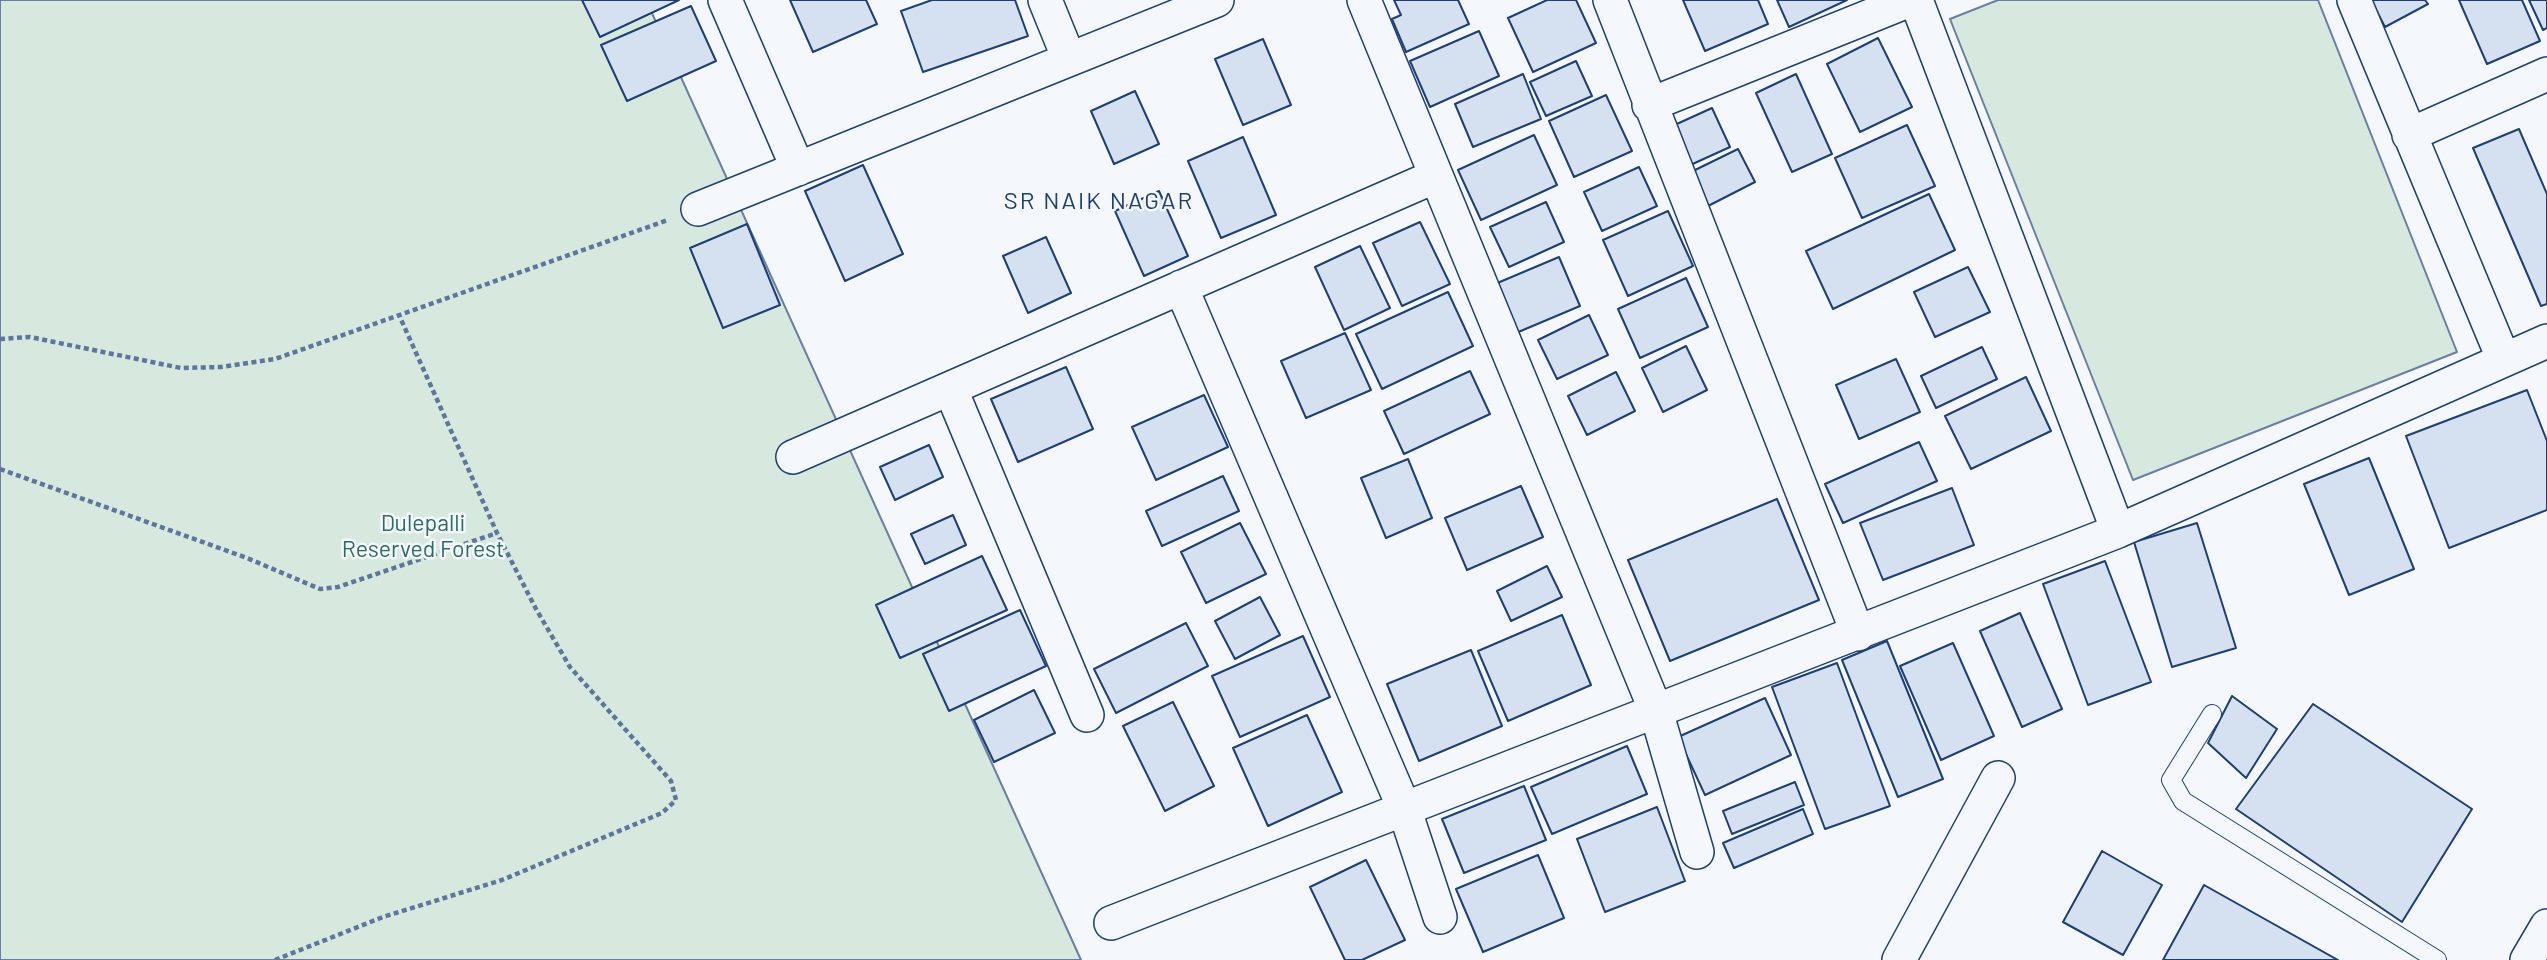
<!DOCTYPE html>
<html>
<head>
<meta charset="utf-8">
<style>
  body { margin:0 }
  canvas { display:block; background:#f4f7fb }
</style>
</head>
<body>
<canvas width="2547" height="960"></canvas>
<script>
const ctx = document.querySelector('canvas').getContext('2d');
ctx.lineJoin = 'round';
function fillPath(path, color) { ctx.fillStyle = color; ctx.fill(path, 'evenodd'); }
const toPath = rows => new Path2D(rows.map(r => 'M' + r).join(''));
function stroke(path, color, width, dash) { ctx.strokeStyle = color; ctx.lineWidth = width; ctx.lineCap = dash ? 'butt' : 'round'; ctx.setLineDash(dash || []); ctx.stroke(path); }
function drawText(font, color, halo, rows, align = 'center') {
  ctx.font = font + ' Barlow,sans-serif'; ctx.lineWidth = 5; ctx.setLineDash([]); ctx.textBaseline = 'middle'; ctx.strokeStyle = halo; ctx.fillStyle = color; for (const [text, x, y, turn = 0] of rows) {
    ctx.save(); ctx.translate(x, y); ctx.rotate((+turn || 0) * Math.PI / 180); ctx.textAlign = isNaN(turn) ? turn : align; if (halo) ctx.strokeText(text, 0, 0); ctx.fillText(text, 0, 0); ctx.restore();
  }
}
const green = toPath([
  [0,0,646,0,1081,960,0,960,0,0],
  [1998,0,2318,0,2457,352,2133,480,1950,19,1998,0]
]);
fillPath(green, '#d7e8df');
stroke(green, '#687fa3', 2);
const building = toPath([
  [582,0,679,0,600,37,582,0],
  [790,0,866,0,877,24,813,52,790,0],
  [932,0,1015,0,1028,36,923,72,901,11,932,0],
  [1394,0,1458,0,1469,24,1406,52,1392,19,1401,15,1394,0],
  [1547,0,1576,0,1596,43,1533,72,1508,18,1547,0],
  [1683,0,1758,0,1768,24,1705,51,1683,0],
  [1777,0,1847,0,1789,27,1777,0],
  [2371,0,2425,0,2428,4,2385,27,2371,0],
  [2459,0,2522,0,2540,41,2487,64,2459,0],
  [2529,0,2547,0,2547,28,2543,30,2529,0],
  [691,6,716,61,627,101,601,45,691,6],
  [1479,31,1499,76,1430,107,1410,61,1479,31],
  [1878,38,1912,107,1860,132,1827,64,1878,38],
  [1263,39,1291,105,1243,125,1215,59,1263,39],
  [1576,61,1592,96,1546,116,1530,82,1576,61],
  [1523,74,1541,119,1473,147,1455,104,1523,74],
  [1796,74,1832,154,1792,172,1756,93,1796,74],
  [1135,91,1159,144,1114,164,1091,111,1135,91],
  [1606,95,1632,151,1574,177,1549,121,1606,95],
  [1712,108,1730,147,1686,167,1668,128,1712,108],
  [1907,125,1935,186,1862,218,1835,158,1907,125],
  [2519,129,2547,194,2547,304,2541,306,2473,148,2519,129],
  [1534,135,1557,185,1481,220,1458,170,1534,135],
  [1243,137,1276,215,1221,238,1188,161,1243,137],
  [1738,149,1755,182,1708,206,1691,172,1738,149],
  [863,165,903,254,845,281,805,191,863,165],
  [1639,167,1657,206,1602,231,1584,192,1639,167],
  [1159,191,1188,256,1144,276,1115,211,1159,191],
  [1929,194,1955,250,1833,309,1806,251,1929,194],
  [1546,202,1564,242,1509,267,1490,227,1546,202],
  [1668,211,1693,266,1628,296,1603,240,1668,211],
  [1420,222,1450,284,1402,306,1373,243,1420,222],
  [747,224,780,305,723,328,690,248,747,224],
  [1046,237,1071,293,1028,313,1003,256,1046,237],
  [1360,246,1390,308,1344,330,1315,267,1360,246],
  [1559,257,1580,306,1516,333,1495,284,1559,257],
  [1968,267,1990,312,1935,337,1914,292,1968,267],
  [1686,278,1708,327,1640,358,1618,309,1686,278],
  [1448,292,1473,346,1382,389,1356,334,1448,292],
  [1589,315,1608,355,1557,379,1538,340,1589,315],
  [1345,333,1371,390,1306,418,1281,361,1345,333],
  [1686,346,1707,390,1663,412,1642,368,1686,346],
  [1982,347,1997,379,1936,408,1921,376,1982,347],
  [1896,359,1920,412,1859,439,1836,385,1896,359],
  [1066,367,1093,429,1018,462,991,399,1066,367],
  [1470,371,1490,414,1404,454,1384,411,1470,371],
  [1616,372,1635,411,1587,435,1568,396,1616,372],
  [2026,377,2051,431,1971,469,1945,416,2026,377],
  [2527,390,2547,441,2547,510,2449,548,2406,436,2527,390],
  [1204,395,1228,447,1156,480,1132,427,1204,395],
  [1919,442,1937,481,1843,523,1825,484,1919,442],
  [929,445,943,477,895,500,880,467,929,445],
  [2369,458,2414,569,2349,595,2304,484,2369,458],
  [1408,459,1432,518,1386,538,1361,478,1408,459],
  [1223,476,1239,511,1162,546,1146,511,1223,476],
  [1521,486,1543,537,1467,570,1445,518,1521,486],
  [1952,488,1974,545,1883,580,1860,523,1952,488],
  [1777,499,1819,600,1670,661,1628,560,1777,499],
  [953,515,966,545,925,564,911,534,953,515],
  [1240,523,1266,574,1206,603,1181,552,1240,523],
  [2197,523,2236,648,2172,667,2134,542,2197,523],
  [982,556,1007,610,900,658,876,605,982,556],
  [2105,561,2151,682,2088,705,2043,584,2105,561],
  [1547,566,1562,597,1511,621,1497,591,1547,566],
  [1260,597,1280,635,1235,659,1215,621,1260,597],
  [1020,610,1046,666,949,711,923,654,1020,610],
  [2020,613,2062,709,2022,727,1980,631,2020,613],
  [1562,615,1591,685,1508,721,1478,651,1562,615],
  [1186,623,1208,666,1116,713,1094,669,1186,623],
  [1303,636,1330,697,1240,737,1212,676,1303,636],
  [1887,641,1943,779,1898,797,1842,660,1887,641],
  [1953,643,1994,736,1941,760,1900,666,1953,643],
  [1471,650,1502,726,1419,761,1387,684,1471,650],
  [1837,663,1890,806,1825,829,1772,687,1837,663],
  [1034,690,1055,733,994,762,974,720,1034,690],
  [2232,696,2277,729,2246,778,2208,743,2232,696],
  [1765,698,1791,755,1705,795,1678,737,1765,698],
  [1173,702,1214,786,1165,811,1123,726,1173,702],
  [2313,704,2472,809,2402,922,2236,809,2313,704],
  [1307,715,1342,792,1268,826,1233,748,1307,715],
  [1627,746,1647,794,1552,834,1531,787,1627,746],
  [1795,782,1804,805,1732,834,1723,811,1795,782],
  [1524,786,1546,840,1464,873,1442,819,1524,786],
  [1657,807,1685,881,1605,912,1577,839,1657,807],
  [1803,809,1813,834,1734,868,1723,843,1803,809],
  [2102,851,2162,885,2123,955,2063,922,2102,851],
  [1538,855,1564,918,1483,952,1456,889,1538,855],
  [1366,860,1405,940,1362,960,1345,960,1310,887,1366,860],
  [2204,885,2338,960,2163,960,2204,885]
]);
fillPath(building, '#d5e0f0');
stroke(building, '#1d3f73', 2);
const lane = toPath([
  [2212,714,2171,780,2183,801,2437,960]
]);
const street = toPath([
  [725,0,798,169],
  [1045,0,1069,59],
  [1364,0,1656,711,1697,852],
  [1610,0,1858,634],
  [1916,0,2118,531],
  [2354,0,2503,358],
  [1649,105,1910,0],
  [2409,135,2547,74],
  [698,209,1217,0],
  [1181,287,1404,808,1440,917],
  [951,390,1087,715],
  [793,457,1436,176],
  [1111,923,2118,531,2547,341],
  [1899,960,1998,778],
  [2527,960,2547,926]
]);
stroke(lane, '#1d3f73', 20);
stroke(street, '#1d3f73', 36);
stroke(toPath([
  [0,339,30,337,181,368,221,367,275,359,668,220],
  [0,469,247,558,320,589,338,587,497,533],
  [275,960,383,917,502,880,662,813,676,800,671,781,570,667,536,609,497,533,399,315]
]), '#5e769c', 4.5, [5, 3.5]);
stroke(lane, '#f4f7fb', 18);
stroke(street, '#f4f7fb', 33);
drawText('23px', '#2c6c60', '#f4f7fb', [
  ["Dulepalli",423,523],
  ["Reserved Forest",423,549]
]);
ctx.letterSpacing = '2px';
drawText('24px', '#1d3f73', '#f4f7fb', [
  ["SR NAIK NAGAR",1099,201]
]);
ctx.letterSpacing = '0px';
</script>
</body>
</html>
